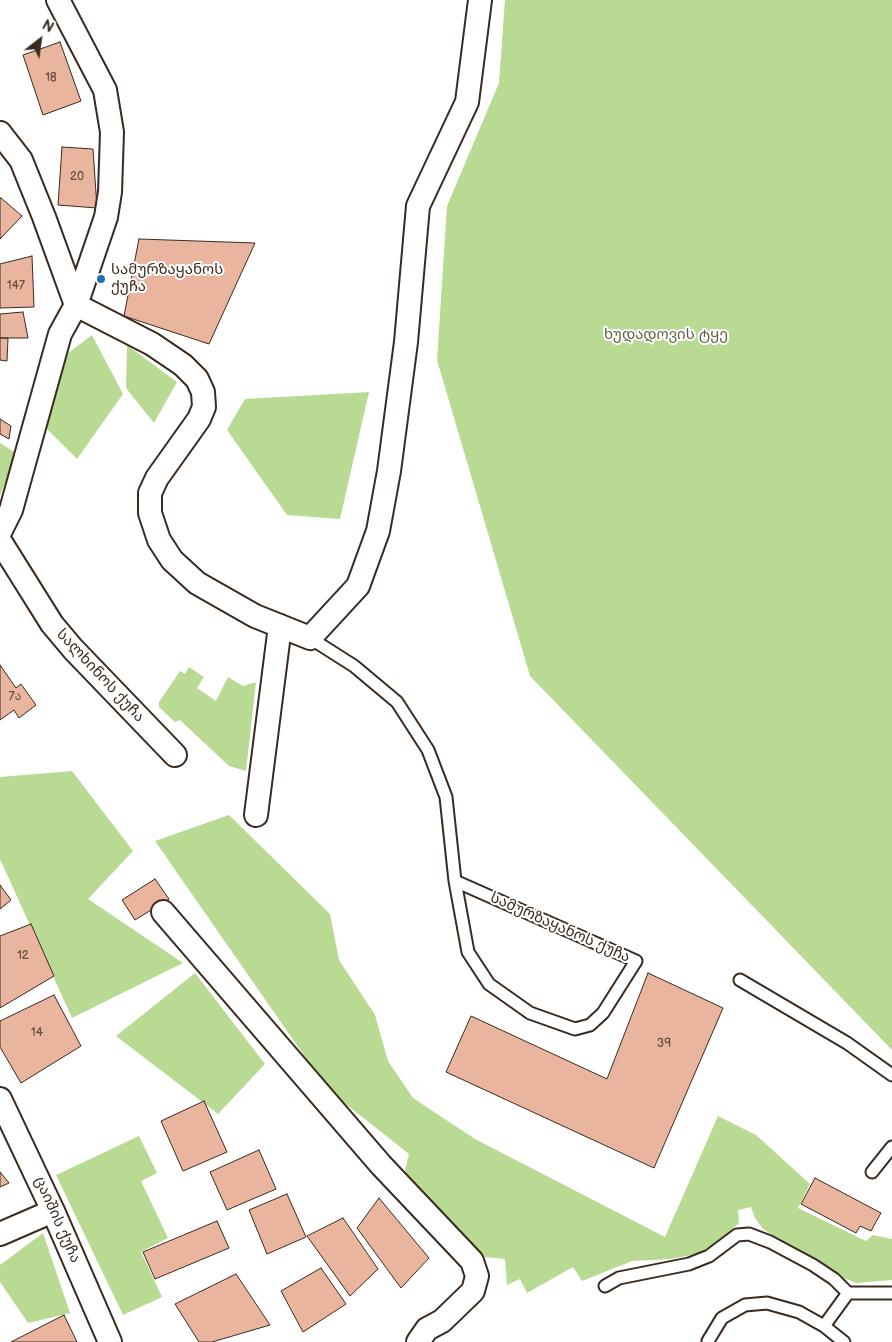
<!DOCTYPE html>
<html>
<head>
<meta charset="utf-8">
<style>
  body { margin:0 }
  #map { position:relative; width:892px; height:1342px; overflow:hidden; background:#fff; font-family:"Balsamiq Sans",sans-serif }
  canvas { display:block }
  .north { position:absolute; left:15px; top:15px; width:50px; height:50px; -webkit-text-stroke:4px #fff; paint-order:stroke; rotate:30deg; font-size:14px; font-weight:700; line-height:20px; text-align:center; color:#3b2a1e }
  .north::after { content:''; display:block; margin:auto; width:18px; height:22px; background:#3b2a1e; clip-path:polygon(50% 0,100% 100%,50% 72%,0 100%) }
</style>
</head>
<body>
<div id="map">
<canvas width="892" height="1342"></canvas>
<div class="north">N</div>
</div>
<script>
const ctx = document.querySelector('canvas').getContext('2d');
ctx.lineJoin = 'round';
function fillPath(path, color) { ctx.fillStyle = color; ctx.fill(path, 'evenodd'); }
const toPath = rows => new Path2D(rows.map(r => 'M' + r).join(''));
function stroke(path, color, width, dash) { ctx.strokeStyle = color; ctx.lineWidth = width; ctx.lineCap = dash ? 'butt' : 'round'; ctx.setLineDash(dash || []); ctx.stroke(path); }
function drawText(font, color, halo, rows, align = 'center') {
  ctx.font = font + ' "Balsamiq Sans","Noto Sans Georgian",sans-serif'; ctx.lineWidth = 4; ctx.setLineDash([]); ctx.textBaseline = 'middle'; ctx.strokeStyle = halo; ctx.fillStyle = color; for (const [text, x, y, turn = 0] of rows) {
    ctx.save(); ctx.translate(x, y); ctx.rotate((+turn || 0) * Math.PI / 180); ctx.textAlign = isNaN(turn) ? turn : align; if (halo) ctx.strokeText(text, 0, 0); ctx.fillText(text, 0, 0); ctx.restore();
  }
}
fillPath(toPath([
  [505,0,892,0,892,1050,530,676,437,360,447,206,499,83],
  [92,335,123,394,77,459,44,426,59,360],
  [127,345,177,382,154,423,126,388],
  [369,392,340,519,287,515,227,430,245,399],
  [0,443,16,453,0,496],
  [189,667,204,677,197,688,216,701,228,677,243,686,256,682,246,771,229,766,180,720,175,722,159,707,159,702,180,671,185,674],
  [72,771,133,851,88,899,183,963,72,1018,0,859,0,777],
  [229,815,330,914,339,960,375,1015,388,1061,413,1098,475,1139,665,1237,718,1116,756,1135,810,1184,798,1208,866,1241,873,1235,892,1239,892,1280,856,1283,841,1277,824,1264,802,1254,763,1229,755,1218,751,1207,738,1210,739,1223,723,1238,697,1254,670,1259,632,1261,582,1281,573,1267,527,1293,520,1279,507,1285,505,1259,484,1257,442,1222,419,1196,405,1170,409,1154,328,1090,155,841],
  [195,973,265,1064,218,1114,116,1036],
  [139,1136,157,1173,141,1181,168,1238,141,1252,162,1297,123,1315,56,1175],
  [43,1233,70,1313,28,1323,0,1282,0,1265]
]), '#b8da93');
const building = toPath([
  [60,42,81,101,43,115,23,55,60,42],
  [62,147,93,149,97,208,58,205,62,147],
  [1,198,22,216,0,239,0,199,1,198],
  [139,239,255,243,209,344,124,316,139,239],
  [32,256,34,307,0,308,0,264,32,256],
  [23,312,28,338,0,338,0,314,23,312],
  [0,338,8,338,7,361,0,360,0,338],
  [0,419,11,426,9,439,0,434,0,419],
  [0,665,16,688,21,684,36,705,19,718,14,710,0,720,0,665],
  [155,879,169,899,135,920,122,900,155,879],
  [0,885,11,900,0,909,0,885],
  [31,924,54,976,0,1008,0,936,31,924],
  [648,973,723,1008,654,1168,446,1072,471,1016,607,1079,648,973],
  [54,995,81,1046,21,1083,0,1047,0,1021,54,995],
  [204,1101,227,1152,183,1171,161,1121,204,1101],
  [259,1150,276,1189,227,1210,210,1172,259,1150],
  [0,1172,9,1183,0,1187,0,1172],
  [815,1178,881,1213,871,1231,860,1226,856,1233,801,1204,815,1178],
  [287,1194,306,1237,267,1254,249,1210,287,1194],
  [379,1198,429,1258,401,1288,357,1228,379,1198],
  [343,1218,378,1269,350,1296,307,1236,343,1218],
  [217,1221,229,1248,155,1279,143,1252,217,1221],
  [321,1268,346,1304,303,1332,281,1291,321,1268],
  [236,1274,270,1325,212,1342,199,1342,175,1304,236,1274],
  [64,1315,77,1342,11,1342,64,1315]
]);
fillPath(building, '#eab59e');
stroke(building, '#3b2a1e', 1);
const lane = toPath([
  [310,638,354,666,397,702,428,750,446,797,455,881,468,952,489,984,530,1013,575,1029,590,1025,603,1013,636,961,455,881],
  [740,980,847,1043,892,1075],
  [872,1172,892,1147],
  [605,1286,619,1278,689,1264,709,1256,737,1235,749,1234,770,1242,813,1265,834,1279,848,1293],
  [824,1326,848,1293,892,1293],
  [708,1341,722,1318,745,1305,767,1303,799,1312,824,1326,844,1342]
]);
const street = toPath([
  [0,133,21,160,44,217,76,305],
  [76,305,152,344,183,365,197,379,203,392,204,407,199,419,157,478,150,493,150,513,159,540,172,560,197,583,255,616,310,638,358,586,378,531,389,471,406,342,418,206,467,102,480,0],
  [0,532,11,510,60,334,76,305,106,217,110,192,112,132,105,90,58,0],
  [0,541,52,624,73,649,175,755],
  [256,815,280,626],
  [163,912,381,1165,472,1261,477,1276,473,1291,442,1321,427,1329,418,1342],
  [0,1099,53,1211,110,1342],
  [0,1234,53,1211]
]);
stroke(lane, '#3b2a1e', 15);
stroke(street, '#3b2a1e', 26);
stroke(lane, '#fff', 11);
stroke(street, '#fff', 22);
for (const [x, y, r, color] of [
  [101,279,5,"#1f6fb2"]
]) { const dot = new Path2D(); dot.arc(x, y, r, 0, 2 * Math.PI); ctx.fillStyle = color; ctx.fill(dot); stroke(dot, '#fff', 2); }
drawText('12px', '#674d3e', null, [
  ["18",51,78],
  ["20",77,177],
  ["147",16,286],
  ["7ა",15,697],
  ["12",23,956],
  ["14",37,1033],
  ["39",664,1044]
]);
drawText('15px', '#3b2a1e', '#fff', [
  ["სამურზაყანოს",111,270],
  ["ქუჩა",111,287]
], 'left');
drawText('15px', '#605f41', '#fff', [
  ["ხუდადოვის ტყე",666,335]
]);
drawText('15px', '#3b2a1e', '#fff', [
  ["სალხინოს ქუჩა",100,676,47],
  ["სამურზაყანოს ქუჩა",560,928,24],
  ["ცაიშის ქუჩა",57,1220,66]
]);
</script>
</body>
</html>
